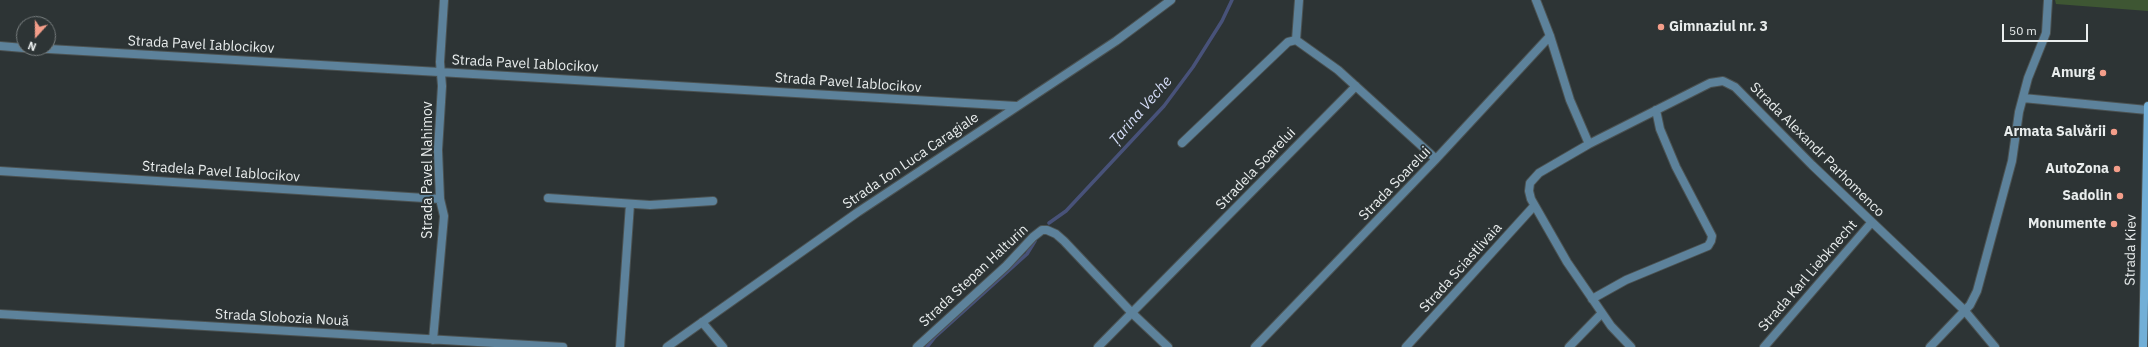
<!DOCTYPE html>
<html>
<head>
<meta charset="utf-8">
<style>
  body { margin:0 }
  #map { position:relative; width:2148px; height:347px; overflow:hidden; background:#2d3435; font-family:"IBM Plex Sans",sans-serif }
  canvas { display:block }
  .north { position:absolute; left:16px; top:16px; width:40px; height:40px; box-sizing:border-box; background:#2d3435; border:1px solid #787e7f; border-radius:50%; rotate:201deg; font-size:11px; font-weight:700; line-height:16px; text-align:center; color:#e9eded }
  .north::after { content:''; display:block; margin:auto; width:14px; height:18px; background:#f49e8a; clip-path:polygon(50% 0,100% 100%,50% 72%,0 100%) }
  .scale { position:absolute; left:2002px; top:24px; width:86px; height:18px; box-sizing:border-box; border:2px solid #e9eded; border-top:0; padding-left:5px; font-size:12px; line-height:14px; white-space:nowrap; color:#e9eded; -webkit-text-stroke:3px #2d3435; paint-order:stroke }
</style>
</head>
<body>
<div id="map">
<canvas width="2148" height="347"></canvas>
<div class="north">N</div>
<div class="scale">50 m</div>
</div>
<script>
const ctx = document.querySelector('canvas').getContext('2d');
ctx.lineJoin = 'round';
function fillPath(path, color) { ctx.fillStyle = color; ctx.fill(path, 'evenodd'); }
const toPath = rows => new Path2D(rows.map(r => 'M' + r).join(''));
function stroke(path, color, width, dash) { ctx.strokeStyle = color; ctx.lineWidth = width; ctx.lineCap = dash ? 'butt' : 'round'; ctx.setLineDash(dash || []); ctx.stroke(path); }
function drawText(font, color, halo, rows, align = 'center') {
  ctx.font = font + ' "IBM Plex Sans",sans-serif'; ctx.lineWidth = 4; ctx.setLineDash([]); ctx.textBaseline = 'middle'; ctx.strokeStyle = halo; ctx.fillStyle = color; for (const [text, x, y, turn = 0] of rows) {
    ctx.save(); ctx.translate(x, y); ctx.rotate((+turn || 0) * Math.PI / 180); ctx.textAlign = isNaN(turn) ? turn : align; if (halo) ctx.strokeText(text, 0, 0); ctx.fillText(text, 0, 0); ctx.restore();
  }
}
fillPath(toPath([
  [2055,0,2148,0,2148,11,2056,4]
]), '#3e5633');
stroke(toPath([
  [1049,223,1066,211,1164,106,1193,67,1222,21,1232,0],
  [927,347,935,337,1027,254,1035,241]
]), '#485279', 3.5);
const street = toPath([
  [1536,0,1550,36,1570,100,1589,144],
  [1296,40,1299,0],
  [0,46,24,48],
  [32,48,1016,106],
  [2023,98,2147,110],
  [1182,143,1288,42,1296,40,1338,70,1436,159],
  [0,171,440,199],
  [548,198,650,205,713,201],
  [1592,299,1626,280,1708,246,1711,241,1712,236,1676,167,1660,129,1656,110],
  [0,314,563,347],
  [702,322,723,347],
  [433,340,444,216,440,199,438,150,442,86,440,62,444,0],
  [620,347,630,204],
  [667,347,858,212,1116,41,1171,0],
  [917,347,1006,266,1033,237,1042,230,1047,230,1056,234,1064,241,1133,314,1168,347],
  [1098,347,1356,86],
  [1255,347,1436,159,1550,36],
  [1406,347,1534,206],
  [1569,347,1602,313],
  [1631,347,1611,326,1567,262,1531,199,1529,191,1530,183,1539,173,1589,144,1710,83,1723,81,1735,87,1812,165,1937,284,1965,311,1995,347],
  [1764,347,1871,223],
  [1930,347,1970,305,1977,291,2012,161,2019,112,2028,78,2046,33,2048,0]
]);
const secondary = toPath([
  [2143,347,2148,106]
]);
stroke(street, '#4b5252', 10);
stroke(secondary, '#4b5252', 10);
stroke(street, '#5d829b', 8);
stroke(secondary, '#72afd7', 8);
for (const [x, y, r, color] of [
  [1661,27,4,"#f49e8a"],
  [2103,73,4,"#f49e8a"],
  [2114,132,4,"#f49e8a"],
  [2117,169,4,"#f49e8a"],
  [2120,196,4,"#f49e8a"],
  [2114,224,4,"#f49e8a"]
]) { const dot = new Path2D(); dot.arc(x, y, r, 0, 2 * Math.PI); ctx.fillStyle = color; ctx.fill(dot); stroke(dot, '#2d3435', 1.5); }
drawText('bold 14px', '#e9eded', '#2d3435', [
  ["Gimnaziul nr. 3",1669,27,"left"],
  ["Amurg",2095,73],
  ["Armata Salvării",2106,132],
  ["AutoZona",2109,169],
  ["Sadolin",2112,196],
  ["Monumente",2106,224]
], 'right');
drawText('14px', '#e9eded', '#2d3435', [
  ["Strada Pavel Iablocikov",201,45,3],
  ["Strada Pavel Iablocikov",525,64,3],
  ["Strada Pavel Iablocikov",848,83,4],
  ["Strada Alexandr Parhomenco",1817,150,45],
  ["Strada Ion Luca Caragiale",911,161,-34],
  ["Stradela Soarelui",1256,169,-46],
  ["Strada Pavel Nahimov",428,170,-90],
  ["Stradela Pavel Iablocikov",221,172,4],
  ["Strada Soarelui",1395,184,-46],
  ["Strada Kiev",2131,250,-89],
  ["Strada Sciastlivaia",1461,268,-48],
  ["Strada Stepan Halturin",974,276,-43],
  ["Strada Karl Liebknecht",1808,276,-49],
  ["Strada Slobozia Nouă",282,318,3]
]);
drawText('italic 15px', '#d7dffa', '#2d3435', [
  ["Țarina Veche",1141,111,-49]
]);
</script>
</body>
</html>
